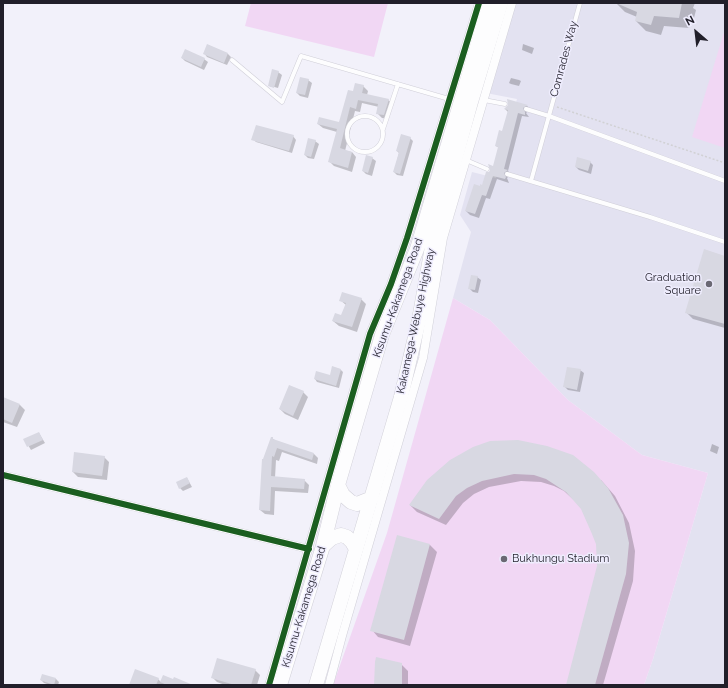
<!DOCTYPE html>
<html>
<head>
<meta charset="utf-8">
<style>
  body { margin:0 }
  #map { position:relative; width:728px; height:688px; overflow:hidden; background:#f2f1fa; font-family:Raleway,sans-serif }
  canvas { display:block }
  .frame { position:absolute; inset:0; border:4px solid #211f2a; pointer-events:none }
  .north { position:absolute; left:676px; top:12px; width:40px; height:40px; -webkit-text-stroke:3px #efedfe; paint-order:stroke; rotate:332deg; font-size:11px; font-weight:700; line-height:16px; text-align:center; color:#211f2a }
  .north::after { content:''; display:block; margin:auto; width:14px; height:18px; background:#211f2a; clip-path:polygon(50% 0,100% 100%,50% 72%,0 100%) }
</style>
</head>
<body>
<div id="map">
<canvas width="728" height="688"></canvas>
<div class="frame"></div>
<div class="north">N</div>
</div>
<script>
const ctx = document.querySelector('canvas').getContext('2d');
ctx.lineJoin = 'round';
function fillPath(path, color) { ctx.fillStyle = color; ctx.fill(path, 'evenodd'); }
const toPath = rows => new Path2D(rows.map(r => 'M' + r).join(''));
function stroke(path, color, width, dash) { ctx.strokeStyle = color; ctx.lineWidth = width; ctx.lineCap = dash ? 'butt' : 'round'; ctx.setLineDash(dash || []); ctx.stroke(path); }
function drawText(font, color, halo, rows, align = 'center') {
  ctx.font = font + ' Raleway,sans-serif'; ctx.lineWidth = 3; ctx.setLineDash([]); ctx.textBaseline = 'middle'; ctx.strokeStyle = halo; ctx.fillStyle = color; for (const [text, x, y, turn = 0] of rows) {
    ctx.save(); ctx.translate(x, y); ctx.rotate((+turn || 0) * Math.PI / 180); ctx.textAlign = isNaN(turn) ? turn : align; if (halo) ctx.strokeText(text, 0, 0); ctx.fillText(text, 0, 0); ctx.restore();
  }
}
fillPath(toPath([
  [513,3,725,3,725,685,644,685,653,659,708,473,642,455,568,400,490,320,453,298,471,232,460,215,472,172,496,178,517,99,486,93]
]), '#e3e2f1');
fillPath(toPath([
  [251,3,388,3,374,57,245,26],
  [725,29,725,148,692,137],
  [453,298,490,320,568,400,642,455,708,473,653,659,644,685,333,685,387,533]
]), '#f1d7f4');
fillPath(toPath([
  [616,3,695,3,693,8,696,10,694,18,691,18,689,28,664,26,661,35,646,31,636,21,637,17,625,12],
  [523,44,534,48,532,54,522,50],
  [208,45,228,54,231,57,227,65,207,57,204,53],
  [182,58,204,59,208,62,204,70,185,61],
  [278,72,282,75,278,88,271,86,271,87,269,85],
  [511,78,519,80,521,81,519,86,511,84,509,83],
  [308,80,312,83,308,98,300,96,297,93],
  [363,86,368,91,367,95,388,100,393,104,388,119,382,118,377,113,379,107,362,103,360,112,355,111,345,151,352,152,356,157,352,172,334,166,329,161,337,132,323,128,318,124,339,123,354,92],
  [508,101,527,106,531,109,526,113,529,117,522,116,508,171,511,174,507,178,509,183,497,179,490,199,486,198,479,218,470,215,466,211,481,187,483,186,489,173,494,167,499,148,496,146,503,133,508,112,505,109,509,105],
  [293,136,296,140,292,153,256,142,253,139],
  [410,138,413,141,403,176,397,175,394,172,399,153,397,151],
  [315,141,319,144,314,159,308,158,305,155],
  [372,158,376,161,372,176,366,174,363,171],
  [590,162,593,165,591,174,579,170,576,167],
  [725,257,725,328,693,319,686,312],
  [477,277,481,280,478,293,473,292,470,289],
  [361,299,366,304,357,332,339,326,333,321,342,317,346,305,340,300],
  [340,369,343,372,339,388,317,382,315,379,331,376],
  [580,370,584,373,580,392,568,390,565,387],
  [303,392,308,397,298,420,285,414,280,409],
  [3,398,20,405,25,410,17,427,3,422],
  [39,433,45,443,31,450,25,440],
  [272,438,276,441,314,454,318,458,317,464,282,452,279,461,276,460,275,478,304,480,309,485,308,493,275,491,274,515,265,514,260,510,264,460],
  [712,444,719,447,717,454,710,451],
  [104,457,109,462,107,480,78,477,73,472],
  [450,461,601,480,615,496,629,523,635,551,633,581,603,685,567,685,598,566,597,543,582,509,576,502,564,491,554,486,541,482,521,481,489,487,474,494,463,503,446,525,417,512,410,505],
  [187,478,192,487,183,491,180,488],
  [398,536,430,545,437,552,410,646,378,637,372,630],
  [401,664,408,671,408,685,375,685],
  [255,670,260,675,257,685,225,685,217,682,212,677],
  [43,675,56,679,59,682,58,685,50,685,44,683,41,680],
  [158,679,161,682,191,685,130,685]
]), '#0003');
fillPath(toPath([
  [616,3,682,3,679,18,654,16,651,25,635,21,637,12],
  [207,44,228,53,224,63,203,54],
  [185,49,205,58,201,67,181,58],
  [272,69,279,71,274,88,268,86],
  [300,77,309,79,305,95,296,93],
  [355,83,364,85,362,93,389,99,384,115,376,114,378,104,358,100,356,109,350,107,340,148,352,152,348,168,328,162,337,129,317,124,319,117,339,122,348,90,353,91],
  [507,99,528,105,523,108,525,112,525,115,518,113,504,169,508,170,504,173,506,177,505,179,493,176,486,196,482,195,475,214,465,211,474,184,480,186,480,184,482,185,486,172,489,172,490,170,488,164,493,166,498,147,495,146,499,130,502,131,508,110,504,109,508,105],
  [256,125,294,135,289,151,251,140],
  [401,134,411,137,400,174,393,172,399,152,396,151],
  [308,138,316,140,311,157,304,155],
  [366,155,373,157,368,173,362,171],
  [577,157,591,161,588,171,575,167],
  [704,249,725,256,725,324,685,313],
  [471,275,478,276,475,290,468,289],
  [342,292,362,298,352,327,332,321,335,313,341,315,346,303,339,301],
  [332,366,341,369,336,386,314,379,316,371,330,375],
  [567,367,581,369,577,390,563,387],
  [289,385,304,391,293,416,279,409],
  [3,397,20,404,12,423,3,419],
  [39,432,43,440,27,447,23,439],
  [271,437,273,437,273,439,314,453,312,460,277,448,274,457,272,456,271,476,305,479,304,489,271,487,270,511,259,510,262,459,263,459],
  [518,440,547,446,573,455,594,472,608,488,623,515,629,543,626,574,595,685,566,685,597,566,596,544,592,534,581,509,566,492,546,479,534,475,514,474,482,481,467,488,456,496,439,519,409,505,427,480,450,460,473,447,490,441],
  [74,452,105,456,102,476,72,472],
  [187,477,190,483,179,489,176,482],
  [397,535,430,544,404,640,370,631],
  [376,657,402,663,402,685,374,685,375,662],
  [217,658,256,669,251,685,235,685,211,678],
  [135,669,159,678,156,685,129,685],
  [42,674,56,678,54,685,40,680],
  [163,675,173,679,174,677,193,685,167,685,160,682]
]), '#d8d8e2');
const service = toPath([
  [232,60,282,102,301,56,449,99],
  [484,100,505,104],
  [526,109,549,116,725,181],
  '347 134a18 18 0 1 1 36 0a18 18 0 1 1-36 0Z',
  [383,129,398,84],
  [466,160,487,169],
  [507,174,650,217,725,242],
  [531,181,580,3]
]);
const minor = toPath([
  [3,475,309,549],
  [269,685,370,334,391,284,407,238,479,3],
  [329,685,342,636,423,358,443,238,512,3]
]);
const trunk = toPath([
  [338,485,343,495,351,502,357,504,372,498],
  [323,546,332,538,341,535,347,537,352,542,356,549],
  [280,685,323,546,338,485,382,335,417,249,490,3],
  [316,685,401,397,419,320,433,241,471,102,501,3]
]);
stroke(service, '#d0cfd8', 5);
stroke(minor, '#d0cfd8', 9);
stroke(trunk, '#d0cfd8', 15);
stroke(toPath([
  [557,107,725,163]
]), '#d1d1d4', 1.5, [2, 2]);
stroke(service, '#fdfdfe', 4);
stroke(minor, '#fdfdfe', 8);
stroke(trunk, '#fdfdfe', 14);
stroke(toPath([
  [3,475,309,549],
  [269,685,370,334,391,284,407,238,479,3]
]), '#1b5e20', 6);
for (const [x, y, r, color] of [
  [709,284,4,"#6a6873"],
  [504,559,4,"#6a6873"]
]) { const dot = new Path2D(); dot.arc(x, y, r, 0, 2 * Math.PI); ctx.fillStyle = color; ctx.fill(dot); stroke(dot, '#efedfe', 1.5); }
drawText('11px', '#211f2a', '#efedfe', [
  ["Comrades Way",564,59,-75],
  ["Kisumu-Kakamega Road",398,298,-70],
  ["Kakamega-Webuye Highway",416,321,-78],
  ["Kisumu-Kakamega Road",304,607,-73]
]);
drawText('11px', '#211f2a', '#efedfe', [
  ["Graduation",701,278],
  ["Square",701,291],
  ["Bukhungu Stadium",512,559,"left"]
], 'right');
</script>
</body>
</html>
